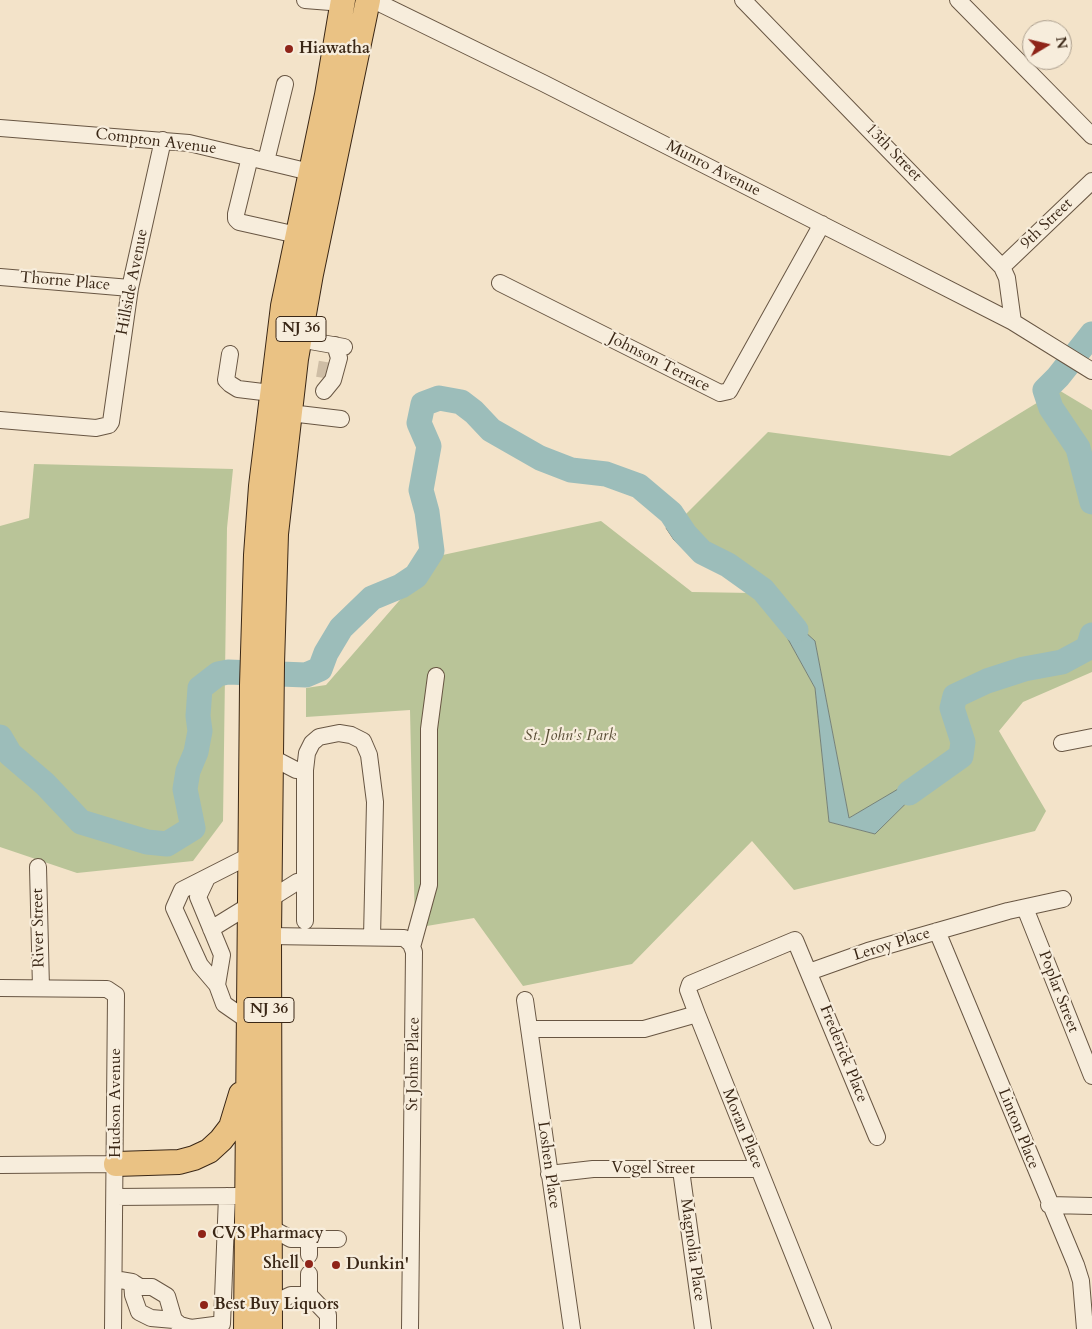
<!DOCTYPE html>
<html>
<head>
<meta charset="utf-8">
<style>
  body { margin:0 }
  #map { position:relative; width:1092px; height:1329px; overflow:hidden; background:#f3e3c9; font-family:Cardo,serif }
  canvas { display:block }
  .north { position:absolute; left:1022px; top:20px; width:50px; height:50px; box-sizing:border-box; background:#f7eddc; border:1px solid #ab9e8d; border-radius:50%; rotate:81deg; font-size:14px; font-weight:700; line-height:20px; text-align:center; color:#3a2716 }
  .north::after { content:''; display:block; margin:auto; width:18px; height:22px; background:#8f2418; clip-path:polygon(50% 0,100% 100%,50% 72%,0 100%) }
</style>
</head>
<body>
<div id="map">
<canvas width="1092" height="1329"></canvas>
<div class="north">N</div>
</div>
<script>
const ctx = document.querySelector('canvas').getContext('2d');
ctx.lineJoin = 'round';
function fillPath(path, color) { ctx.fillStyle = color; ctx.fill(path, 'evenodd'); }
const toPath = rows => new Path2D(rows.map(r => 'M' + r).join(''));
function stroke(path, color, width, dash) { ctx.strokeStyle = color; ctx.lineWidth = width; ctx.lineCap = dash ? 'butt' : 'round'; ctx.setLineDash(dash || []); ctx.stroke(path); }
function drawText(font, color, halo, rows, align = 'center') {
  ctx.font = font + ' Cardo,serif'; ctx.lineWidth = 4.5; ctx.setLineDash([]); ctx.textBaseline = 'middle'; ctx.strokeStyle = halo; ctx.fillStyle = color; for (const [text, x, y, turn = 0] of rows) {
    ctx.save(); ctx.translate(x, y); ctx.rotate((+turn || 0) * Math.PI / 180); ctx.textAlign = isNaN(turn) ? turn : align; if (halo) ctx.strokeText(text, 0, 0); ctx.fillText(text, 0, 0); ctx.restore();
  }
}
fillPath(toPath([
  [1052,386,1092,410,1092,672,1023,702,999,731,1046,811,1035,831,794,890,752,841,632,964,523,986,474,918,415,928,410,710,306,717,306,688,326,685,438,556,601,521,692,592,752,593,778,621,815,688,829,822,875,834,952,758,849,818,815,641,681,519,768,432,950,456,1040,401],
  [34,464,233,469,227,528,223,821,193,861,77,873,0,847,0,526,29,518]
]), '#b9c498');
const water = toPath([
  [673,519,681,519,815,641,849,818,954,756,875,834,829,822,815,688,778,621,739,580,687,552,674,540,666,528,673,519]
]);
fillPath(water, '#9cbdba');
stroke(water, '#758178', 1);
stroke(toPath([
  [1092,334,1058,377,1045,390,1051,408,1078,448,1092,502],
  [0,737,10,754,45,784,81,822,147,842,167,844,193,828,185,789,188,771,196,752,200,731,198,716,200,688,218,674,228,672,306,675,320,669,326,653,341,628,372,598,401,586,416,576,432,551,427,512,421,490,429,446,419,423,423,404,439,398,461,402,474,412,491,430,540,458,571,470,606,474,639,486,671,513,685,534,702,552,728,565,763,590,796,630],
  [909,793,961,756,963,742,952,708,955,696,987,681,1024,669,1062,662,1088,648,1092,635]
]), '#9cbdba', 25);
stroke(toPath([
  [324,378,328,355]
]), '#cebda5', 16, [16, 8]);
const minor = toPath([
  [305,0,343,3],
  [373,0,543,83,880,254,1013,322,1092,371],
  [743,0,1002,267,1007,278,1013,322],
  [958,0,1092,136],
  [0,128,189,143,310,172],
  [250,157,236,214,236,219,239,222,297,235],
  [266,161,285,84],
  [1002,267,1092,181],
  [0,277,130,288],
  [500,283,720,393,729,391,822,224],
  [299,339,344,347],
  [230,354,226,380,230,384,238,389,271,393],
  [324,391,333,380,339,358,335,345],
  [290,413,341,419],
  [0,420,96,428,109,425,111,422,130,288,163,140],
  [1062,743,1092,737],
  [271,757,296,770,305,770],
  [38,867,41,988],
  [207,878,198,897,222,955,217,985],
  [270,899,297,882,305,881],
  [1025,908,1092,1076],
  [305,921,305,770,307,753,312,743,319,737,339,733,351,735,363,741,369,755,375,802,372,937],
  [211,929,250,905],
  [937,931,1076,1265,1081,1281,1085,1329],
  [269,936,404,938,411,944,414,952,410,1329],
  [412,947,429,885,429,729,436,676],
  [809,972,868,951,1008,911,1063,899],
  [0,988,107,989,116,995,113,1329],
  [525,1000,572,1329],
  [250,1022,224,1004,217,985,200,965,174,908,182,890,251,855],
  [529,1029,644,1029,697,1014],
  [0,1165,116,1164],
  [681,1170,703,1329],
  [549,1174,593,1169,758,1169],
  [115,1197,238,1196],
  [1049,1205,1092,1206],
  [271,1228,291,1239,338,1239],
  [309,1239,309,1255],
  [309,1274,309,1295,328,1315,328,1329],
  [114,1279,132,1282,133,1295,139,1312,151,1318,174,1320,180,1325,191,1328,222,1324,227,1196],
  [132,1282,140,1287,152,1287,167,1296,174,1320],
  [270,1305,291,1295,309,1295],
  [823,1329,697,1014,688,990,690,984,795,940,877,1137]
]);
const highway = toPath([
  [116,1164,179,1162,194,1158,209,1151,221,1140,231,1127,241,1094],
  [246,1329,252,685,256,555,261,486,283,306,327,95,343,0],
  [270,1329,269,936,272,664,276,534,296,359,311,274,368,0]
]);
stroke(minor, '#685643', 18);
stroke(highway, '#3a2716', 26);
stroke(minor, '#f7eddc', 16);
stroke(highway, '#eac284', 24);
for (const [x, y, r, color] of [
  [289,49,5,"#8f2418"],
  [202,1234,5,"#8f2418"],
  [309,1264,5,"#8f2418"],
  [336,1265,5,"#8f2418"],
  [204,1305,5,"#8f2418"]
]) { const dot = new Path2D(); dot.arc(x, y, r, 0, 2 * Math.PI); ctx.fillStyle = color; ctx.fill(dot); stroke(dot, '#f7eddc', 2); }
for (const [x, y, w] of [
  [301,329,50],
  [269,1010,50]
]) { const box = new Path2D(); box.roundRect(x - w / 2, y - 12.5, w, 25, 4); ctx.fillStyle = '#f7eddc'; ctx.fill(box); stroke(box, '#3a2716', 1); }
drawText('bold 15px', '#3a2716', null, [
  ["NJ 36",301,329],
  ["NJ 36",269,1010]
]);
drawText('bold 16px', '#3a2716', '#f7eddc', [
  ["Hiawatha",299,49],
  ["CVS Pharmacy",212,1234],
  ["Shell",299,1264,"right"],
  ["Dunkin'",346,1265],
  ["Best Buy Liquors",214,1305]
], 'left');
drawText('16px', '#3a2716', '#f7eddc', [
  ["Compton Avenue",156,142,7],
  ["13th Street",893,153,46],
  ["Munro Avenue",713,169,27],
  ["9th Street",1047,224,-44],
  ["Thorne Place",65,282,5],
  ["Hillside Avenue",133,282,-79],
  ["Johnson Terrace",659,363,27],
  ["River Street",39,928,-91],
  ["Leroy Place",892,945,-17],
  ["Poplar Street",1058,992,69],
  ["Frederick Place",843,1054,68],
  ["St Johns Place",414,1064,-89],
  ["Hudson Avenue",116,1103,-90],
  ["Moran Place",742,1129,68],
  ["Linton Place",1018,1129,68],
  ["Loshen Place",548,1165,82],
  ["Vogel Street",653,1169,1],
  ["Magnolia Place",692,1250,82]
]);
drawText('italic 16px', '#5a4e36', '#f7eddc', [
  ["St. John's Park",570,736]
]);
</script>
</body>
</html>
